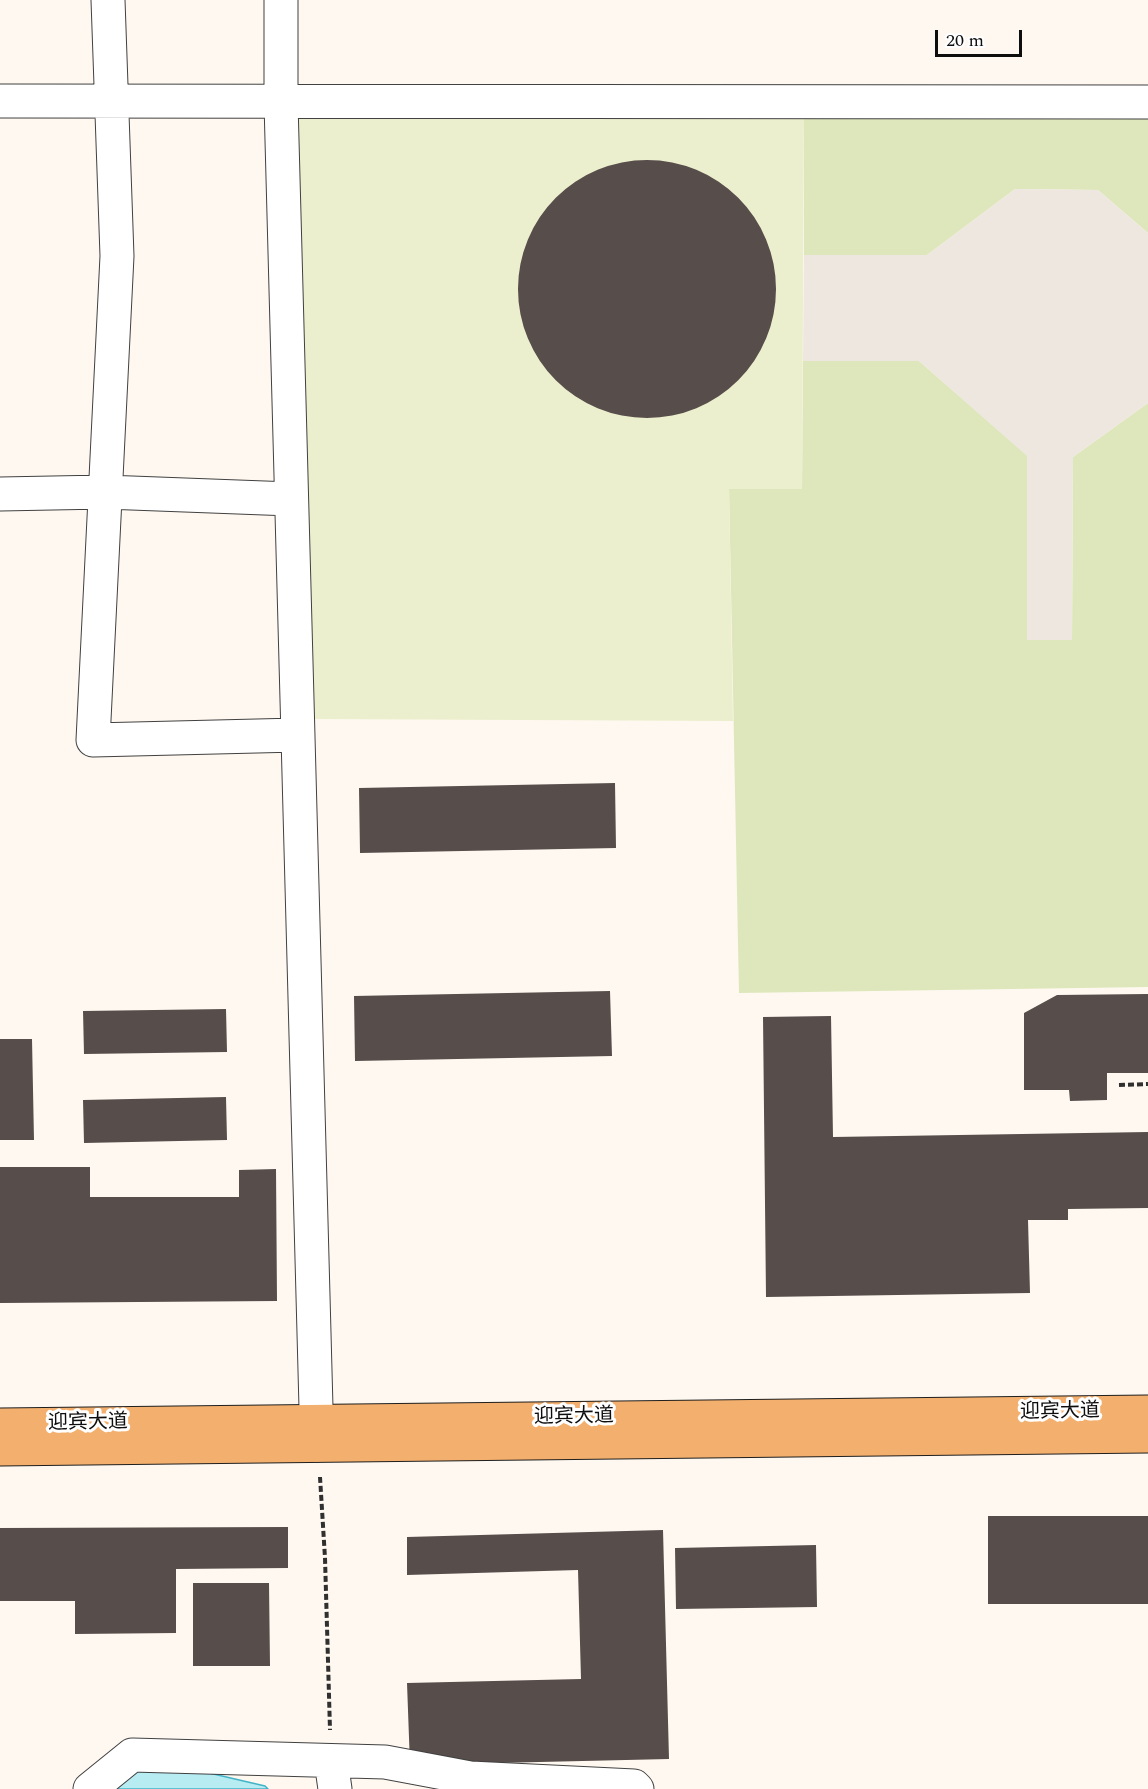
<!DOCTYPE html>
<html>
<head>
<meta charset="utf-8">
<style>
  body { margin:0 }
  #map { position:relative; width:1148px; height:1789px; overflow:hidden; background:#fef8f0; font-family:Spectral,serif }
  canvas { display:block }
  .scale { position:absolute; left:935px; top:30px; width:87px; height:27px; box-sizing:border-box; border:3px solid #0e0e0e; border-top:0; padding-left:8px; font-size:18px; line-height:21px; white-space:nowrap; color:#0e0e0e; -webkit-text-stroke:4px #fff; paint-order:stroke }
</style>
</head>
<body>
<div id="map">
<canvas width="1148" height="1789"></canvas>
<div class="scale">20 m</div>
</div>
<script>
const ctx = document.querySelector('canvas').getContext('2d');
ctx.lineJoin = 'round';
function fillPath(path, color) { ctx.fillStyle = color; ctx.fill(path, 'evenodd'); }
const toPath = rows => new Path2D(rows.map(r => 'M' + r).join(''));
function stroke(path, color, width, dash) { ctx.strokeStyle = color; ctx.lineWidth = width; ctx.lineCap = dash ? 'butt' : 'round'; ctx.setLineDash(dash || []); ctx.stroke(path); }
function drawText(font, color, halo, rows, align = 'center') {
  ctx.font = font + ' Spectral,"Noto Sans SC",serif'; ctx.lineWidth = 6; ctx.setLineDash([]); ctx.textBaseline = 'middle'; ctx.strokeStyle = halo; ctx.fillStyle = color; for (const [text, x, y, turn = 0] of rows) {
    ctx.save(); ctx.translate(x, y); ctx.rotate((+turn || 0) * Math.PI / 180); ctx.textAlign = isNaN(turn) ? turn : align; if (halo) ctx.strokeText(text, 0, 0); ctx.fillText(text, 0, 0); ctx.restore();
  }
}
fillPath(toPath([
  [1148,113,1148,233,1098,190,1015,189,927,255,804,255,804,114],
  [803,361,919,361,1028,456,1027,640,1072,640,1073,457,1148,403,1148,987,739,993,729,489,802,489]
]), '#dee7bb');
fillPath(toPath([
  [804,114,802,489,729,489,733,721,313,719,294,117]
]), '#ecefcd');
fillPath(toPath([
  [1015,189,1098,190,1148,233,1148,403,1073,457,1072,640,1027,640,1027,456,919,361,803,361,804,255,927,255]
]), '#eee7df');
const water = toPath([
  [132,1755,265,1786,268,1789,90,1789,132,1755]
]);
fillPath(water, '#b7ecf3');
stroke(water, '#42b4c7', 1.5);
fillPath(toPath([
  '518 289a129 129 0 1 1 258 0a129 129 0 1 1-258 0Z',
  [615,783,616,848,360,853,359,788],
  [610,991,612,1056,355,1061,354,996],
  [1148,994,1148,1073,1107,1073,1107,1100,1070,1101,1069,1090,1024,1090,1024,1013,1057,995],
  [226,1009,227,1052,84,1054,83,1011],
  [831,1016,833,1137,1148,1132,1148,1208,1068,1209,1068,1220,1028,1220,1030,1293,766,1297,763,1017],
  [0,1039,32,1039,34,1140,0,1140],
  [226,1097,227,1140,84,1143,83,1100],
  [0,1167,90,1167,90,1197,239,1197,239,1170,276,1169,277,1301,0,1303],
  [988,1516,1148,1516,1148,1604,988,1604],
  [288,1527,288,1568,176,1569,176,1633,75,1634,75,1601,0,1601,0,1528],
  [663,1530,669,1759,410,1765,407,1683,581,1679,578,1570,407,1575,407,1537],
  [816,1545,817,1607,676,1609,675,1548],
  [193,1583,269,1583,270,1666,193,1666]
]), '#574d4b');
const minor = toPath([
  [108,0,117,256,93,740,298,735],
  [281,0,281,103,317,1445],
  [0,101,1148,102],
  [0,494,105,492,291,499],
  [331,1761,335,1789],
  [90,1789,132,1755,385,1762,470,1778,634,1786,637,1789]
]);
const major = toPath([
  [0,1425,1148,1412],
  [0,1449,1148,1436]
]);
stroke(minor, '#414141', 35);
stroke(major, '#1f1f1f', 35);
stroke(toPath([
  [1119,1085,1148,1084],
  [320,1477,325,1558,330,1730]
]), '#303030', 4, [6, 3]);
stroke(minor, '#fff', 33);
stroke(major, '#f2af6d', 33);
drawText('20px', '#0e0e0e', '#fff', [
  ["迎宾大道",1060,1413,-1],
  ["迎宾大道",574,1418,-1],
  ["迎宾大道",88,1424,-1]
]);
</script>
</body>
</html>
